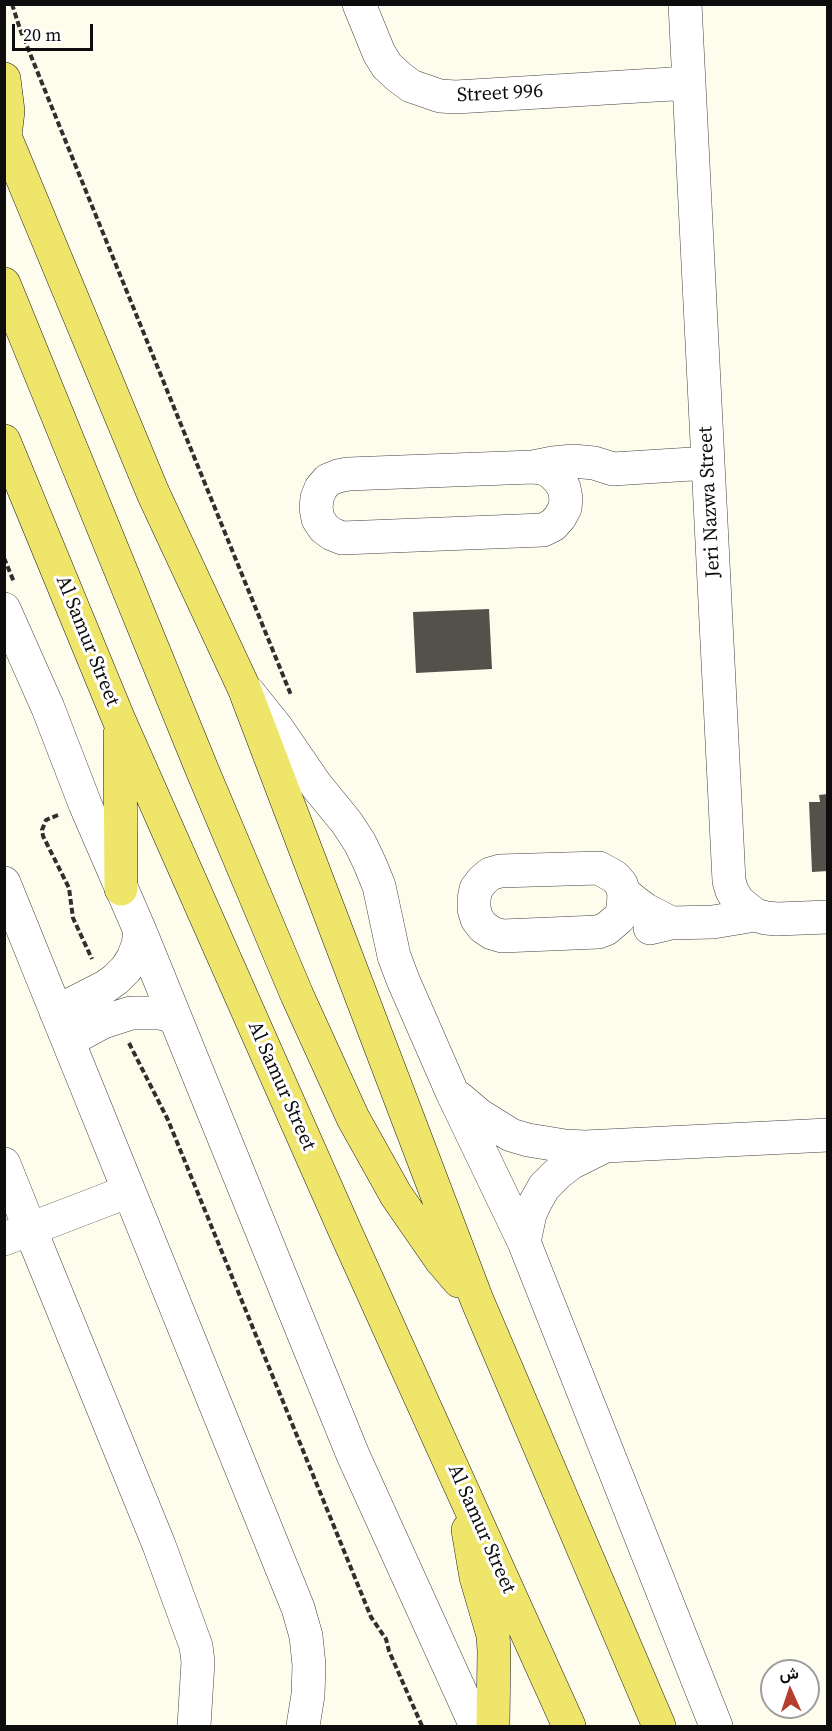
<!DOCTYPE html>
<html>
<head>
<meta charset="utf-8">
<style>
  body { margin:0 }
  #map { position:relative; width:832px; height:1731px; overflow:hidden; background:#fefded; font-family:"Source Serif 4",Vazirmatn,serif }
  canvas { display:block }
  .frame { position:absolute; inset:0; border:6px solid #0d0d0d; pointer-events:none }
  .north { position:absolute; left:760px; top:1659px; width:60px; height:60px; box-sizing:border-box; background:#fff; border:2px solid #9e9e9e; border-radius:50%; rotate:357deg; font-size:16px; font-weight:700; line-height:24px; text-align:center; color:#0d0d0d }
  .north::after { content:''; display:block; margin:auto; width:21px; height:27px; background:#b43d2d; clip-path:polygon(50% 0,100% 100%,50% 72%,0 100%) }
  .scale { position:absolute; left:12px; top:24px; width:81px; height:27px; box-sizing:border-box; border:3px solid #0d0d0d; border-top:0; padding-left:8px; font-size:18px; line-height:21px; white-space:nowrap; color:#0d0d0d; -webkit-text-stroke:4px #fff; paint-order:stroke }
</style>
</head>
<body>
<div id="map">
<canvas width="832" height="1731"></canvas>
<div class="frame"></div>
<div class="north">ش</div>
<div class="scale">20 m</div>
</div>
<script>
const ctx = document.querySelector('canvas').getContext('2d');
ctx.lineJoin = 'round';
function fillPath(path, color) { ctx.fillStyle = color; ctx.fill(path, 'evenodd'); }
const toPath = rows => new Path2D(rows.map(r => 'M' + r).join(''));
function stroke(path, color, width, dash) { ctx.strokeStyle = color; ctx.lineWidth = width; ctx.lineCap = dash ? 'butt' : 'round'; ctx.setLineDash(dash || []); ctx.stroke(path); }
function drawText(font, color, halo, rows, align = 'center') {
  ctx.font = font + ' "Source Serif 4",serif'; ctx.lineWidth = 6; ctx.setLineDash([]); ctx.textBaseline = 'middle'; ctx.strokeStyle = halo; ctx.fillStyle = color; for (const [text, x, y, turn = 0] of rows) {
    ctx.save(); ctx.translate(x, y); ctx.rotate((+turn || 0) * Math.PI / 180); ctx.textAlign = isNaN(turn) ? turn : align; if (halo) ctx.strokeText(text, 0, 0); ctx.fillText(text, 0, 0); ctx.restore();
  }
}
fillPath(toPath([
  [489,609,492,669,416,673,413,612],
  [828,794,828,871,812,872,809,802,820,802,819,795]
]), '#54504a');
const minor = toPath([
  [359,4,379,53,387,66,399,77,411,86,440,96,456,97,689,83],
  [685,4,729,881,732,891,738,901,755,915,766,918,777,919,828,917],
  [533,467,543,468,552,473,559,480,564,488,566,498,565,508,560,517,553,525,543,530,342,538,332,534,324,528,318,519,316,508,317,498,321,488,328,480,338,476,348,474,533,467,553,463,573,461,594,463,613,469,708,463],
  [4,609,48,708,85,804,140,931,353,1455,476,1726],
  [249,693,277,728,316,785,347,823,360,843,370,864,379,886,394,956,403,980,452,1092,524,1242,716,1726],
  [4,883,298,1608,306,1636,309,1665,308,1695,303,1726],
  [624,893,623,910,619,918,606,929,598,932,502,936,492,933,483,927,477,919,474,909,474,899,476,889,482,881,490,874,500,871,599,868,615,877,621,884,624,893,635,902,646,910,671,923],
  [650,928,671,923,713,922,755,915],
  [56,1012,105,987,116,979,126,969,133,958,138,945,140,931],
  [68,1041,103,1022,131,1013,160,1013,174,1017],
  [459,1098,479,1115,511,1135,528,1140,565,1146,585,1147,828,1135],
  [4,1164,30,1229,129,1191],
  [4,1239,30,1229,159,1545,196,1646,198,1662,194,1726],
  [524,1242,530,1214,535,1203,544,1187,557,1174,571,1163,601,1148]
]);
const major = toPath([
  [4,79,8,111,5,136],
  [4,134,153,493,244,688,477,1300,659,1726],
  [4,284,203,772,297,995,353,1118,396,1195,441,1260,459,1281],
  [4,441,119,720,346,1233,569,1726],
  [120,734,121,889],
  [468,1530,476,1577,493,1635,494,1651,493,1726]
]);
stroke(minor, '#404040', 34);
stroke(major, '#1e1e1e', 34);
stroke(toPath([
  [12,4,20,29,291,695],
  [4,558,14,582],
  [58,815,46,820,42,830,43,836,69,888,73,918,92,959],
  [129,1043,168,1120,371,1617,386,1639,389,1651,422,1726]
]), '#2f2f2f', 4, [6, 3]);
stroke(minor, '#fff', 33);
stroke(major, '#f0e56b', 33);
drawText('20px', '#0d0d0d', '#fff', [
  ["Street 996",500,94,-3],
  ["Jeri Nazwa Street",710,502,-93],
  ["Al Samur Street",87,641,68],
  ["Al Samur Street",281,1086,66],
  ["Al Samur Street",481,1529,66]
]);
</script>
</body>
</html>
